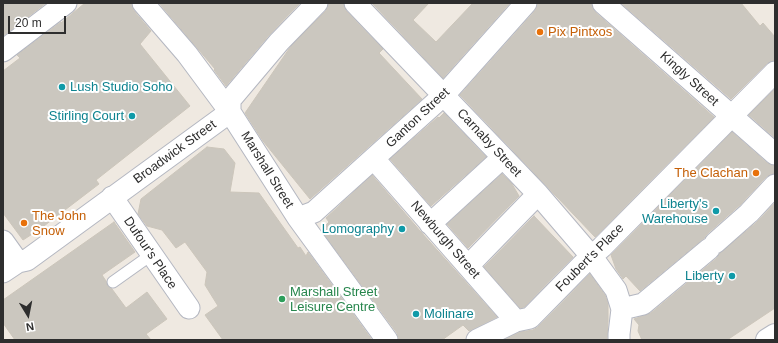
<!DOCTYPE html>
<html>
<head>
<meta charset="utf-8">
<style>
  body { margin:0 }
  #map { position:relative; width:778px; height:343px; overflow:hidden; background:#efe9e1; font-family:Arial,sans-serif }
  canvas { display:block }
  .frame { position:absolute; inset:0; border:4px solid #2e2e2e; pointer-events:none }
  .north { position:absolute; left:8px; top:295px; width:40px; height:40px; -webkit-text-stroke:3px #fff; paint-order:stroke; rotate:170deg; font-size:11px; font-weight:700; line-height:16px; text-align:center; color:#2e2e2e }
  .north::after { content:''; display:block; margin:auto; width:14px; height:18px; background:#2e2e2e; clip-path:polygon(50% 0,100% 100%,50% 72%,0 100%) }
  .scale { position:absolute; left:8px; top:16px; width:58px; height:18px; box-sizing:border-box; border:2px solid #2e2e2e; border-top:0; padding-left:5px; font-size:12px; line-height:14px; white-space:nowrap; color:#2e2e2e; -webkit-text-stroke:3px #fff; paint-order:stroke }
</style>
</head>
<body>
<div id="map">
<canvas width="778" height="343"></canvas>
<div class="frame"></div>
<div class="north">N</div>
<div class="scale">20 m</div>
</div>
<script>
const ctx = document.querySelector('canvas').getContext('2d');
ctx.lineJoin = 'round';
function fillPath(path, color) { ctx.fillStyle = color; ctx.fill(path, 'evenodd'); }
const toPath = rows => new Path2D(rows.map(r => 'M' + r).join(''));
function stroke(path, color, width, dash) { ctx.strokeStyle = color; ctx.lineWidth = width; ctx.lineCap = dash ? 'butt' : 'round'; ctx.setLineDash(dash || []); ctx.stroke(path); }
function drawText(font, color, halo, rows, align = 'center') {
  ctx.font = font + ' Arial,sans-serif'; ctx.lineWidth = 4; ctx.setLineDash([]); ctx.textBaseline = 'middle'; ctx.strokeStyle = halo; ctx.fillStyle = color; for (const [text, x, y, turn = 0] of rows) {
    ctx.save(); ctx.translate(x, y); ctx.rotate((+turn || 0) * Math.PI / 180); ctx.textAlign = isNaN(turn) ? turn : align; if (halo) ctx.strokeText(text, 0, 0); ctx.fillText(text, 0, 0); ctx.restore();
  }
}
const building = toPath([
  [3,3,46,3,3,36,3,3],
  [85,3,131,3,134,11,151,31,140,44,190,106,96,180,99,184,40,229,23,240,3,213,3,71,20,58,17,55,61,22,61,23,85,3],
  [159,3,300,3,270,34,226,86,214,70,215,69,159,3],
  [329,3,343,3,346,11,383,49,379,53,422,99,310,199,263,141,245,113,291,46,326,11,329,3],
  [372,3,429,3,413,20,436,42,473,3,510,3,443,78,372,3],
  [538,3,591,3,592,7,595,12,714,117,595,237,460,95,535,11,538,3],
  [621,3,741,3,760,26,763,23,775,37,775,60,771,61,766,64,731,99,621,3],
  [775,89,775,138,749,115,775,89],
  [444,113,486,157,431,206,390,159,438,117,439,118,444,113],
  [732,132,767,163,775,166,775,173,771,174,766,177,741,204,707,234,704,238,640,291,626,276,623,279,616,269,611,255,732,132],
  [207,147,224,149,235,163,230,192,259,193,298,248,300,247,306,256,308,252,372,340,223,340,205,315,218,306,205,285,207,272,185,242,176,248,162,230,147,226,138,214,141,199,207,147],
  [502,174,512,184,519,196,468,248,447,224,502,174],
  [372,175,421,232,497,317,469,331,463,325,442,340,399,340,397,333,321,230,329,222,326,218,372,175],
  [775,203,775,308,727,340,642,340,638,331,639,325,634,319,651,313,717,258,720,253,757,222,775,203],
  [534,216,573,257,524,307,520,308,484,267,534,216],
  [114,222,135,252,102,275,106,281,108,286,112,289,126,308,147,292,167,319,146,334,151,340,15,340,3,323,3,300,114,222],
  [590,274,605,295,608,303,608,321,607,340,504,340,520,332,533,330,538,327,590,274]
]);
fillPath(building, '#cbc7bf');
stroke(building, '#cbc5ba', 1);
const lane = toPath([
  [113,282,151,255]
]);
const street = toPath([
  [143,3,187,54,230,112,298,218,387,340],
  [355,3,538,194,592,257,616,290,622,309,619,334,619,340],
  [603,3,775,154],
  [3,51,66,3],
  [230,112,230,100,279,42,317,3],
  [374,159,516,321],
  [112,197,189,308],
  [298,218,314,212,444,95,526,3],
  [430,224,502,158],
  [3,241,18,262],
  [715,243,749,213,775,185],
  [468,266,538,194],
  [3,272,18,262,27,260,230,112],
  [622,309,643,304,709,249],
  [477,340,516,321,530,318,582,265,602,247,775,72]
]);
const secondary = toPath([
  [767,340,775,335]
]);
stroke(lane, '#b4b7c1', 13);
stroke(street, '#b4b7c1', 23);
stroke(secondary, '#b4b7c1', 24);
stroke(lane, '#fff', 11);
stroke(street, '#fff', 21);
stroke(secondary, '#fff', 22);
for (const [x, y, r, color] of [
  [540,32,4,"#e8710a"],
  [62,87,4,"#0f9aa8"],
  [132,116,4,"#0f9aa8"],
  [756,173,4,"#e8710a"],
  [716,211,4,"#0f9aa8"],
  [24,223,4,"#e8710a"],
  [402,229,4,"#0f9aa8"],
  [732,276,4,"#0f9aa8"],
  [282,299,4,"#2e9e5b"],
  [416,314,4,"#0f9aa8"]
]) { const dot = new Path2D(); dot.arc(x, y, r, 0, 2 * Math.PI); ctx.fillStyle = color; ctx.fill(dot); stroke(dot, '#fff', 1.5); }
drawText('13px', '#c56008', '#fff', [
  ["Pix Pintxos",548,32],
  ["The Clachan",748,173,"right"],
  ["The John",32,216],
  ["Snow",32,231]
], 'left');
drawText('13px', '#2e2e2e', '#fff', [
  ["Kingly Street",689,79,42],
  ["Ganton Street",418,118,-43],
  ["Carnaby Street",489,143,47],
  ["Broadwick Street",175,152,-36],
  ["Marshall Street",267,170,58],
  ["Newburgh Street",445,240,49],
  ["Dufour's Place",150,253,56],
  ["Foubert's Place",590,258,-45]
]);
drawText('13px', '#0d838f', '#fff', [
  ["Lush Studio Soho",70,87,"left"],
  ["Stirling Court",124,116],
  ["Liberty's",708,204],
  ["Warehouse",708,219],
  ["Lomography",394,229],
  ["Liberty",724,276],
  ["Molinare",424,314,"left"]
], 'right');
drawText('13px', '#27864d', '#fff', [
  ["Marshall Street",290,292],
  ["Leisure Centre",290,307]
], 'left');
</script>
</body>
</html>
